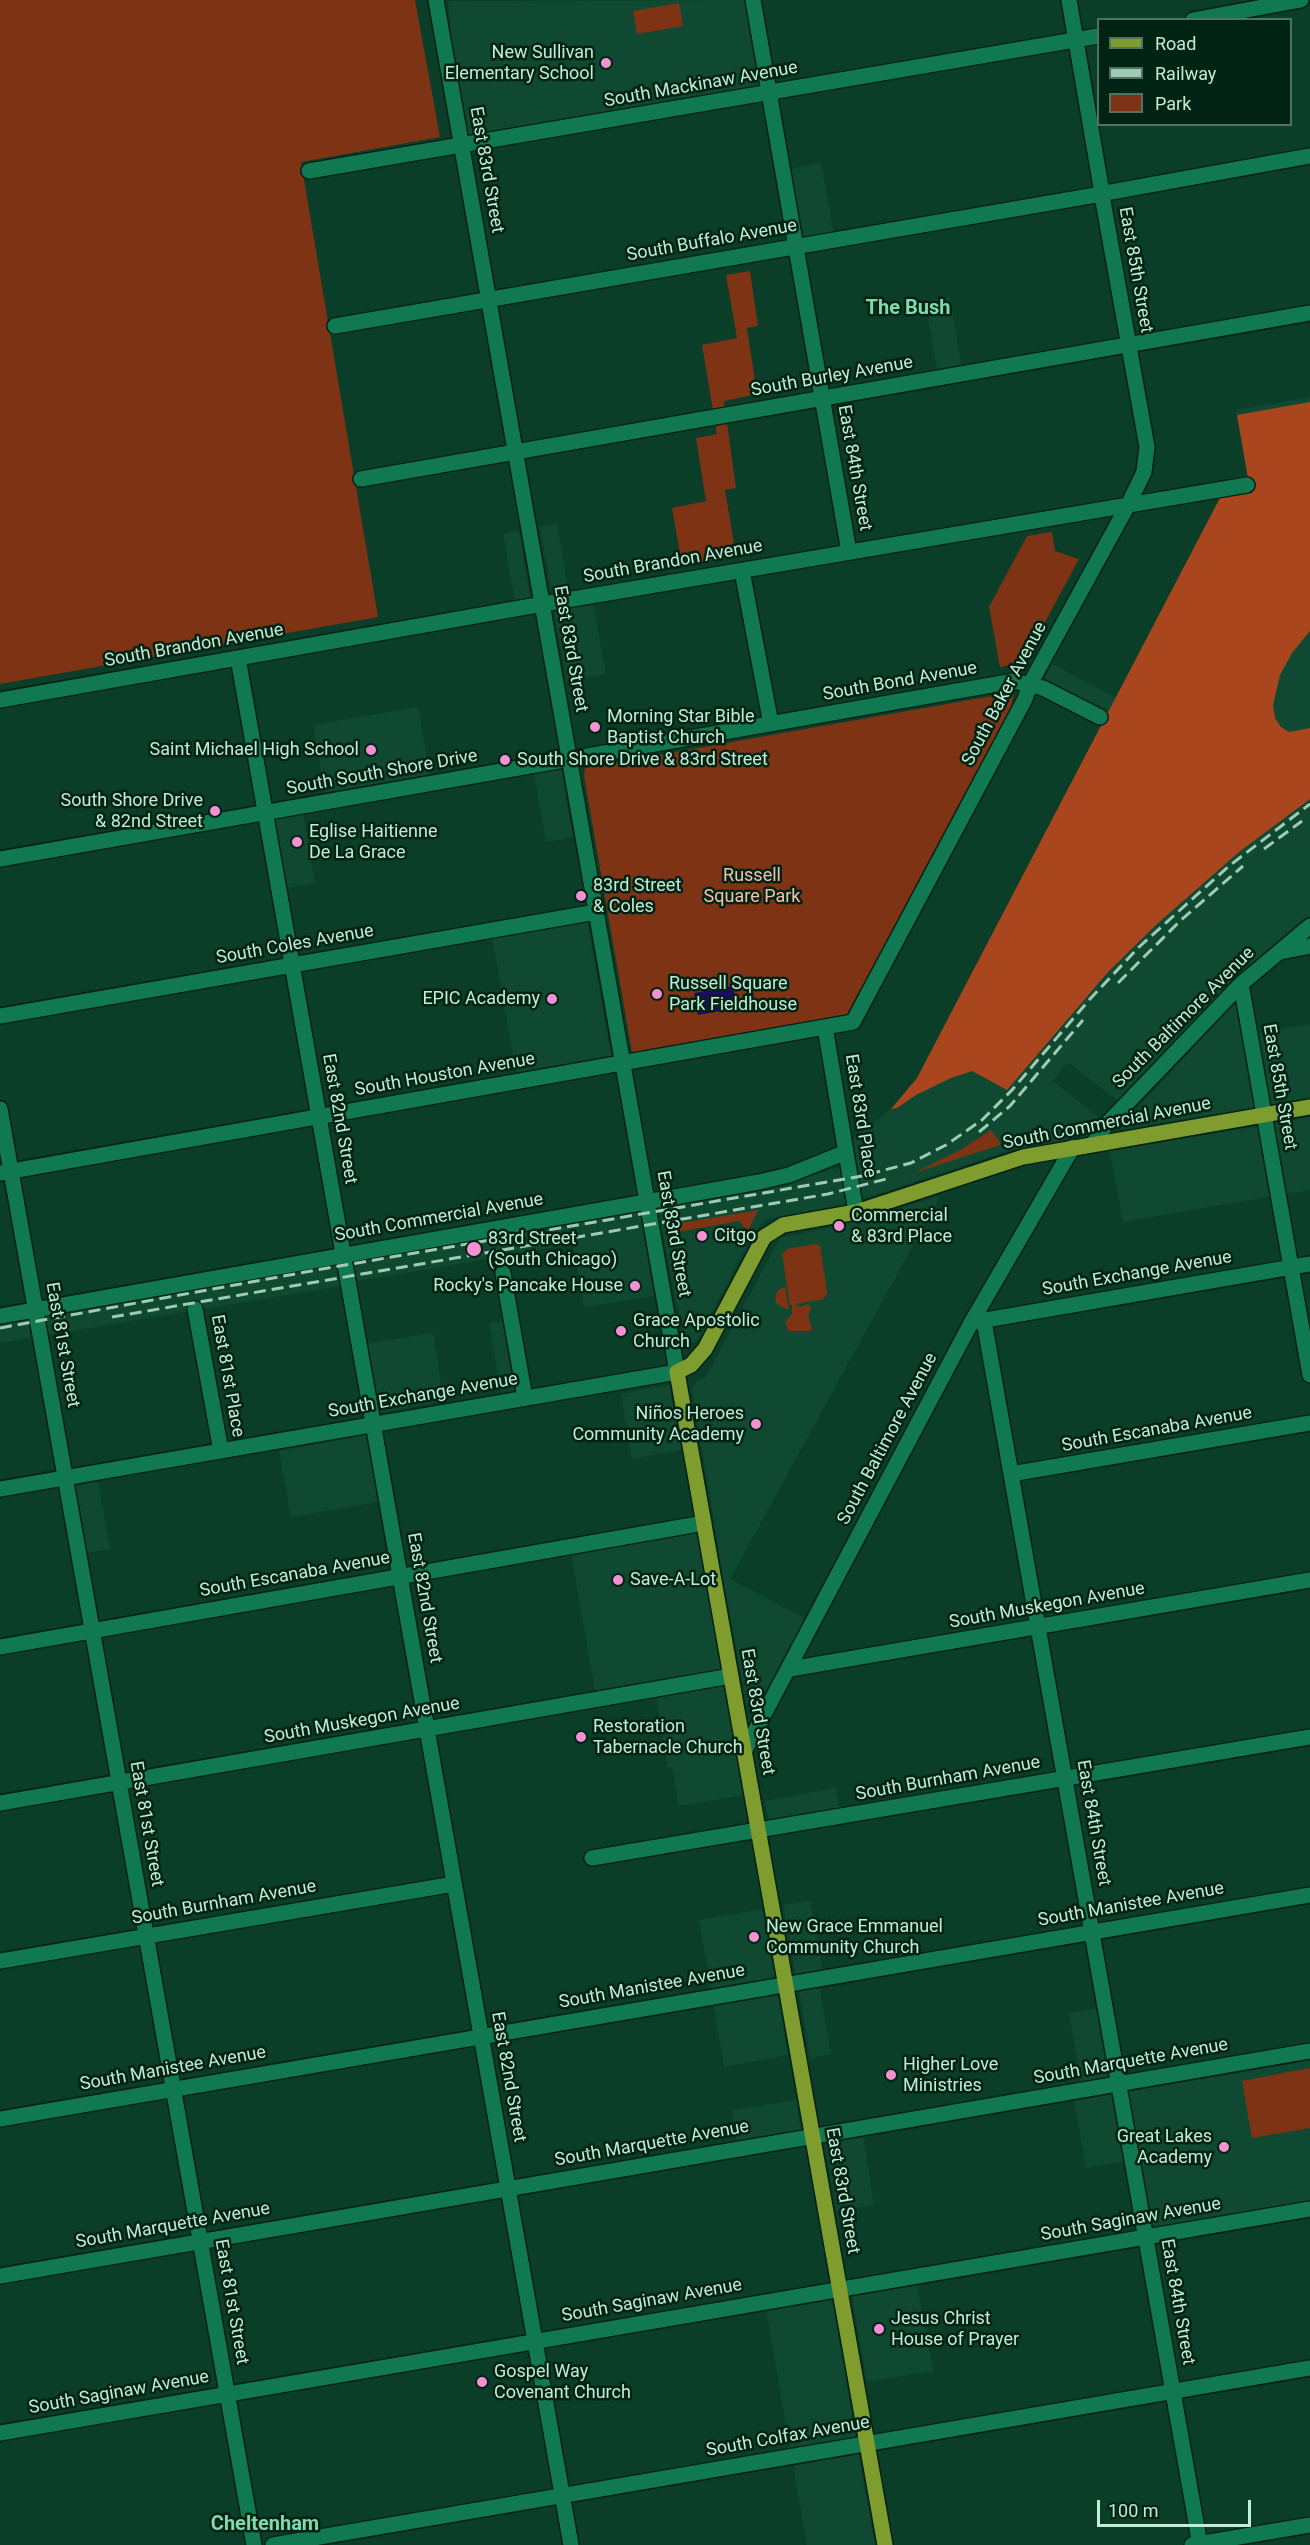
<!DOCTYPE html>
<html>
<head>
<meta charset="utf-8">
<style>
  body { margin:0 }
  #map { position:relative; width:1310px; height:2545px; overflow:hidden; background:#0b3e29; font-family:Roboto,sans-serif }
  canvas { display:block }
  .legend { position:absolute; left:1097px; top:18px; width:195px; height:108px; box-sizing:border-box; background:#002313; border:2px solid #4e7360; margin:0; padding:8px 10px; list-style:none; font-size:18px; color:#c2ecd4 }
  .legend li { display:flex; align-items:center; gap:12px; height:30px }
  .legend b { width:30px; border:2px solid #4e7360 }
  .scale { position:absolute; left:1097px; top:2500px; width:154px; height:27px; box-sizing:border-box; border:3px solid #c2ecd4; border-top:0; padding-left:8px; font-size:18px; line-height:21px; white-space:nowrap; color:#c2ecd4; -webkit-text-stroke:4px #002313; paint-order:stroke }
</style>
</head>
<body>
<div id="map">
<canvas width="1310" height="2545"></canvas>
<ul class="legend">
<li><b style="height:8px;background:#7f9c2f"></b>Road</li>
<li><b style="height:8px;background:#9fcbb4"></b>Railway</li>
<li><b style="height:16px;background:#7f3315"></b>Park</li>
</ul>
<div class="scale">100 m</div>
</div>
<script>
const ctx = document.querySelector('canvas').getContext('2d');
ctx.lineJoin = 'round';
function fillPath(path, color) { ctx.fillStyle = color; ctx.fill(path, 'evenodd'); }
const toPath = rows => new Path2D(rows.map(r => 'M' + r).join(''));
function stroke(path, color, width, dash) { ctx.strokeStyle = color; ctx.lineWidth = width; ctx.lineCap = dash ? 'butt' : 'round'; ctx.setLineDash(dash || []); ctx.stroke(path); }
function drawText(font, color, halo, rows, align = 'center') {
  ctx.font = font + ' Roboto,sans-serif'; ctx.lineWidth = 5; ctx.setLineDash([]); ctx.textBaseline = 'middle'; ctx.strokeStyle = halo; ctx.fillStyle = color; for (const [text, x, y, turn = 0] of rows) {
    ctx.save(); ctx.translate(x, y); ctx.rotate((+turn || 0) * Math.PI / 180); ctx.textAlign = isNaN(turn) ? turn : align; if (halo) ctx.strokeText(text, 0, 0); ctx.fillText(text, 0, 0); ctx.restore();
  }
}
fillPath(toPath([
  [746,0,761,90,469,140,451,36,448,1],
  [821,163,834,234,801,240,788,169],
  [950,297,961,365,937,369,925,301],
  [1310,397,1310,917,1228,987,1173,1041,1119,1102,1068,1062,1053,1081,1103,1121,1088,1135,1007,1151,868,1197,861,1197,850,1141,891,1109,917,1078,1108,713,1044,680,1052,664,1116,698,1222,494,1250,490,1236,410],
  [557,524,569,594,553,597,540,527],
  [519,531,530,598,515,601,503,534],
  [593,603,606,674,567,681,554,610],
  [418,707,430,775,325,793,313,725],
  [561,768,573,837,546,842,534,773],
  [303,813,315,883,283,889,271,819],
  [587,920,612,1061,517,1077,492,937],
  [1238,1000,1256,1107,1117,1130],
  [1310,1024,1310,1097,1270,1104,1257,1033],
  [1310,1117,1310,1190,1285,1194,1273,1124],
  [1259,1126,1272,1196,1123,1222,1110,1151],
  [840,1167,847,1201,841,1205,765,1219,752,1236,697,1340,690,1344,684,1341,658,1207,769,1188],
  [940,1196,730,1579,806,1619,759,1709,751,1710,747,1704,725,1588,692,1388,697,1381,706,1377,780,1238,854,1222],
  [639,1208,654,1296,584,1307,573,1244,353,1282,349,1258],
  [337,1260,341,1286,47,1335,43,1312],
  [30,1314,34,1337,0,1343,0,1319],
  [511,1320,524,1388,501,1392,489,1323],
  [433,1333,444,1401,376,1413,364,1344],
  [669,1385,681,1450,632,1459,621,1394],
  [367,1435,379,1502,291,1517,279,1451],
  [98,1482,110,1549,85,1553,73,1487],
  [697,1532,722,1673,596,1695,571,1554],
  [724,1686,743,1795,679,1806,672,1767,668,1768,656,1698],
  [836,1788,840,1810,769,1822,765,1801],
  [810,1901,823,1971,796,1975,783,1905],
  [762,1909,775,1980,711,1990,699,1920],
  [819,1986,831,2054,810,2058,799,1990],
  [777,1991,788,2055,724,2067,713,2003],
  [1099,2008,1112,2079,1081,2084,1069,2013],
  [1310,2060,1310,2203,1153,2230,1128,2091],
  [1114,2093,1126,2161,1086,2168,1074,2100],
  [796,2100,801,2131,737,2142,732,2110],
  [863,2136,874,2205,837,2211,825,2143],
  [917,2285,933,2371,867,2382,852,2295],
  [832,2298,856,2438,790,2449,766,2309],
  [858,2452,875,2545,807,2545,793,2464]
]), '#104931');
fillPath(toPath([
  [0,0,415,0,440,137,301,162,378,617,0,684],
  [679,3,683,26,637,34,633,11],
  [750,271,758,326,747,328,757,394,724,401,736,488,725,490,736,556,682,565,672,508,706,501,696,438,717,434,702,345,737,338,726,275],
  [1052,532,1055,551,1079,559,1023,663,1000,667,989,607,1027,536],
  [1009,693,1013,697,1011,708,846,1018,635,1054,632,1052,584,776,585,768],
  [991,1130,1000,1142,1000,1145,914,1173,962,1149],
  [758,1210,748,1231,739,1221,678,1232,671,1239,669,1225],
  [816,1244,820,1246,827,1292,824,1299,795,1304,801,1307,808,1304,811,1308,808,1316,812,1329,809,1331,789,1331,785,1322,792,1314,792,1305,790,1305,782,1254,787,1249],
  [785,1287,789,1309,786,1309,777,1304,775,1297,778,1290],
  [1310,2068,1310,2128,1252,2138,1242,2081]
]), '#7f3315');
fillPath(toPath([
  [1310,402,1310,631,1292,653,1280,675,1273,705,1275,718,1281,727,1289,732,1310,728,1310,799,1239,852,1157,924,1108,972,1007,1090,972,1071,951,1078,916,1095,897,1108,891,1109,917,1078,1222,494,1250,490,1237,415]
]), '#a9461e');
fillPath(toPath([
  [733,986,737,1008,698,1015,694,993]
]), '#1f0b64');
const minor = toPath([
  [753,0,849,552],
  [1069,0,1101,187],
  [1193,20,1301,0],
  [309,171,1098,36],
  [1111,192,1310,156],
  [335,326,1096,195],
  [361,479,1310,313],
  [742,571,771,724],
  [238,658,571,2545],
  [0,700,543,604,1247,485],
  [0,859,1014,681,1043,688,1100,717],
  [1280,952,1310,946],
  [1241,984,1310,1375],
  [0,1016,596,912],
  [825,1027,856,1212],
  [0,1109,254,2545],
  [1093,1144,1106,1125,1241,984,1310,926],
  [0,1173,853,1022,1025,699,1030,684,1128,505,1144,472,1147,447,1103,201],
  [503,1273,525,1398],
  [195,1309,221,1451],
  [0,1316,759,1182,789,1175,846,1152],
  [984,1321,1200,2545],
  [974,1322,1310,1264],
  [1011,1474,1310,1423],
  [0,1489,677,1372,436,0],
  [0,1647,704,1523],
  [790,1669,1310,1580],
  [744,1752,971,1323,1073,1147],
  [0,1803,731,1676],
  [592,1858,1310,1737],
  [0,1961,454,1884],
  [0,2119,1310,1895],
  [0,2276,1310,2051],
  [0,2433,1310,2209],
  [273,2545,1310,2368],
  [1192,2545,1310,2525]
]);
const major = toPath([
  [885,2545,677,1372,691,1365,705,1349,764,1237,783,1225,856,1212,1023,1157,1310,1107]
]);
stroke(minor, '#052215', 18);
stroke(major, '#052215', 18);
stroke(minor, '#117951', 15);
stroke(major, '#7f9c2f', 15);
stroke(toPath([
  [1264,849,1302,821],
  [1118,983,1180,921,1243,866],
  [979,1132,1010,1106,1083,1020],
  [112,1317,828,1194,886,1179],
  [0,1328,322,1269,862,1176,911,1163,946,1145,982,1120,1012,1090,1090,999,1139,947,1229,866,1310,804]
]), '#9fcbb4', 3, [12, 6]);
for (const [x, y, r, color] of [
  [606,63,6,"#f491d3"],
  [595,727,6,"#f491d3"],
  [371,750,6,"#f491d3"],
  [505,760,6,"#f491d3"],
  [215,811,6,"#f491d3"],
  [297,842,6,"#f491d3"],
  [581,896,6,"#f491d3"],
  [657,994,6,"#f491d3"],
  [552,999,6,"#f491d3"],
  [839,1226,6,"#f491d3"],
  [702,1236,6,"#f491d3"],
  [474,1249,8,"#f491d3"],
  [635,1286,6,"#f491d3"],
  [621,1331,6,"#f491d3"],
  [756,1424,6,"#f491d3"],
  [618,1580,6,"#f491d3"],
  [581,1737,6,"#f491d3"],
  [754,1937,6,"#f491d3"],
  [891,2075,6,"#f491d3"],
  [1224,2147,6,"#f491d3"],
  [879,2329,6,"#f491d3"],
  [482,2382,6,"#f491d3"]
]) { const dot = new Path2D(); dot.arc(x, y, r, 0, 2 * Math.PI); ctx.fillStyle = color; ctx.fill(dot); stroke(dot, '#002313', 2); }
drawText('18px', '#c2ecd4', '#002313', [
  ["New Sullivan",594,53,"right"],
  ["Elementary School",594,74,"right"],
  ["Morning Star Bible",607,717],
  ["Baptist Church",607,738],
  ["Saint Michael High School",359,750,"right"],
  ["South Shore Drive & 83rd Street",517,760],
  ["South Shore Drive",203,801,"right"],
  ["& 82nd Street",203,822,"right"],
  ["Eglise Haitienne",309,832],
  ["De La Grace",309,853],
  ["83rd Street",593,886],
  ["& Coles",593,907],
  ["Russell Square",669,984],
  ["Park Fieldhouse",669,1005],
  ["EPIC Academy",540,999,"right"],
  ["Commercial",851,1216],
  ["& 83rd Place",851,1237],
  ["Citgo",714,1236],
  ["83rd Street",488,1239],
  ["(South Chicago)",488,1260],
  ["Rocky's Pancake House",623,1286,"right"],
  ["Grace Apostolic",633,1321],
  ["Church",633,1342],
  ["Niños Heroes",744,1414,"right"],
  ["Community Academy",744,1435,"right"],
  ["Save-A-Lot",630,1580],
  ["Restoration",593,1727],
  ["Tabernacle Church",593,1748],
  ["New Grace Emmanuel",766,1927],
  ["Community Church",766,1948],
  ["Higher Love",903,2065],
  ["Ministries",903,2086],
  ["Great Lakes",1212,2137,"right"],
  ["Academy",1212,2158,"right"],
  ["Jesus Christ",891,2319],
  ["House of Prayer",891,2340],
  ["Gospel Way",494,2372],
  ["Covenant Church",494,2393]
], 'left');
drawText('18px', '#c2ecd4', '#002313', [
  ["South Mackinaw Avenue",701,85,-10],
  ["East 83rd Street",486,170,80],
  ["South Buffalo Avenue",712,241,-10],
  ["East 85th Street",1135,270,80],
  ["South Burley Avenue",832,377,-10],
  ["East 84th Street",854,468,80],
  ["South Brandon Avenue",673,562,-10],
  ["South Brandon Avenue",194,646,-10],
  ["East 83rd Street",570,649,80],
  ["South Bond Avenue",900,682,-10],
  ["South Baker Avenue",1005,694,-62],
  ["South South Shore Drive",382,773,-10],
  ["South Coles Avenue",295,945,-10],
  ["South Baltimore Avenue",1184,1018,-45],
  ["South Houston Avenue",445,1075,-10],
  ["East 85th Street",1279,1087,80],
  ["East 83rd Place",860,1116,81],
  ["East 82nd Street",339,1119,80],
  ["South Commercial Avenue",1107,1124,-11],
  ["South Commercial Avenue",439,1218,-10],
  ["East 83rd Street",673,1234,80],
  ["South Exchange Avenue",1137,1274,-10],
  ["East 81st Street",62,1345,80],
  ["East 81st Place",227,1376,80],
  ["South Exchange Avenue",423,1396,-10],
  ["South Escanaba Avenue",1157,1430,-10],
  ["South Baltimore Avenue",888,1439,-62],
  ["South Escanaba Avenue",295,1575,-10],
  ["East 82nd Street",424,1598,80],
  ["South Muskegon Avenue",1047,1606,-10],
  ["East 83rd Street",757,1712,80],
  ["South Muskegon Avenue",362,1721,-10],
  ["South Burnham Avenue",948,1779,-10],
  ["East 84th Street",1093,1823,80],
  ["East 81st Street",146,1824,80],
  ["South Burnham Avenue",224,1903,-10],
  ["South Manistee Avenue",1131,1905,-10],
  ["South Manistee Avenue",652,1987,-10],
  ["South Marquette Avenue",1131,2062,-10],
  ["South Manistee Avenue",173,2069,-10],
  ["East 82nd Street",508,2077,80],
  ["South Marquette Avenue",652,2144,-10],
  ["East 83rd Street",842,2191,80],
  ["South Saginaw Avenue",1131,2220,-10],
  ["South Marquette Avenue",173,2226,-10],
  ["South Saginaw Avenue",652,2301,-10],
  ["East 81st Street",231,2302,80],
  ["East 84th Street",1177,2302,80],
  ["South Saginaw Avenue",119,2393,-10],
  ["South Colfax Avenue",788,2437,-10]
]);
drawText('18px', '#f7c1ae', '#002313', [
  ["Russell",752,876],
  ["Square Park",752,897]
]);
drawText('bold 20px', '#80daac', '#002313', [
  ["The Bush",908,309],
  ["Cheltenham",265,2525]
]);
</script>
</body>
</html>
